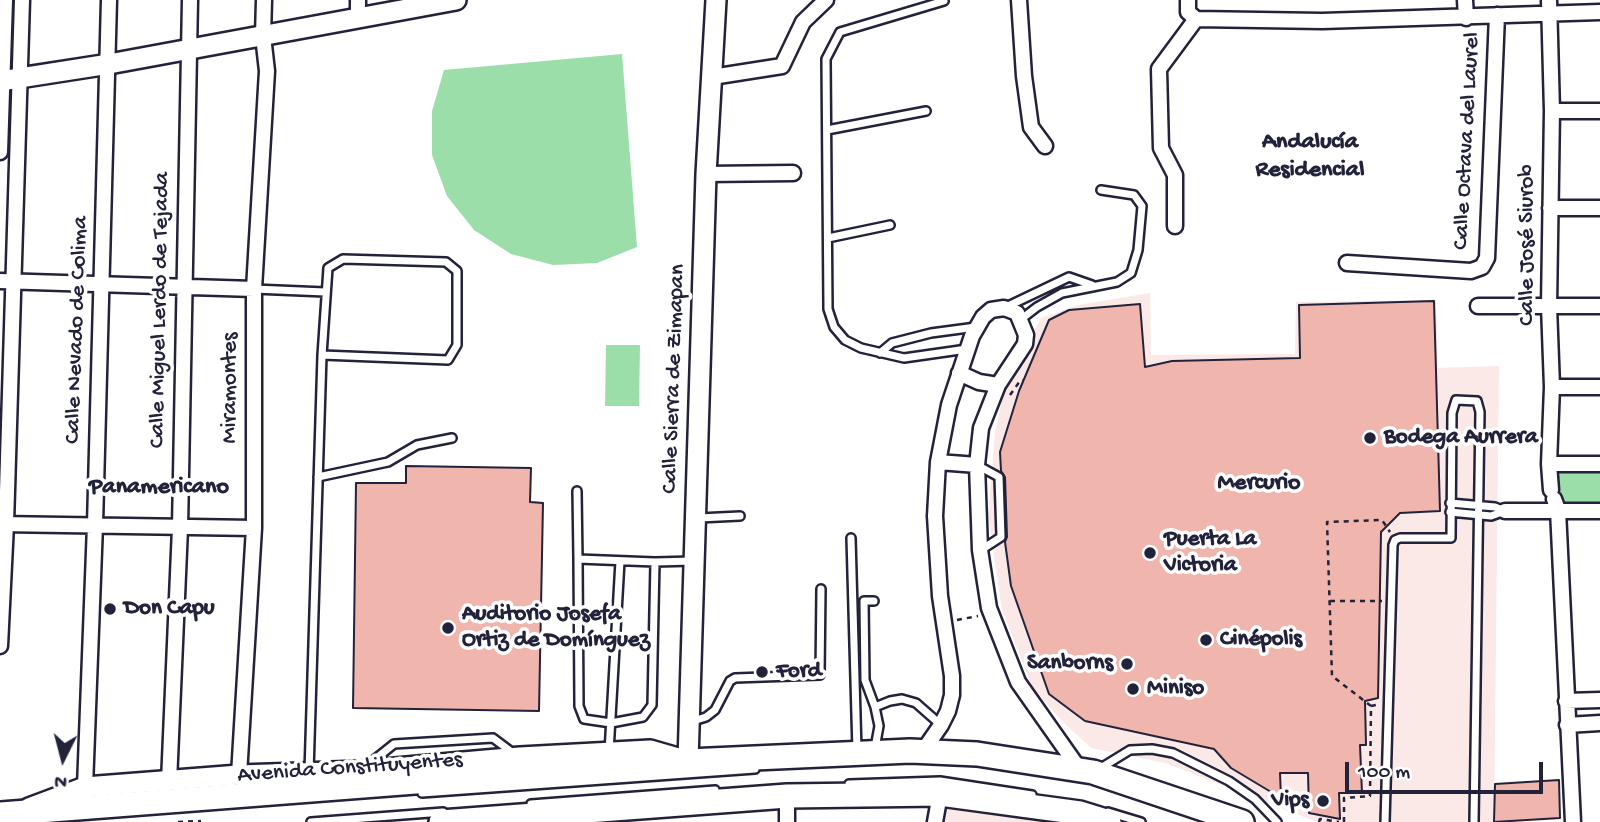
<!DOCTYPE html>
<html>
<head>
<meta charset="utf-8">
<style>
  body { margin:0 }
  #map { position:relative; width:1600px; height:822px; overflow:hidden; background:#fff; font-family:"Gochi Hand",sans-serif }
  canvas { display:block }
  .north { position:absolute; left:28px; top:724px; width:70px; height:70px; -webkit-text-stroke:5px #fff; paint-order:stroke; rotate:186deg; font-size:19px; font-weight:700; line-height:28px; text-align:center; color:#22223b }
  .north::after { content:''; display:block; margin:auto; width:24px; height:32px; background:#22223b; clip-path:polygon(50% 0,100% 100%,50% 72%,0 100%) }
  .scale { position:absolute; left:1345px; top:762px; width:198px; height:32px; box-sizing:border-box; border:4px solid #22223b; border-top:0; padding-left:9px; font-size:21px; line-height:24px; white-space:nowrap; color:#22223b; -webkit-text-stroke:5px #fff; paint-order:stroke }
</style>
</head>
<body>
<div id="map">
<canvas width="1600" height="822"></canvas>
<div class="north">N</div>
<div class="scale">100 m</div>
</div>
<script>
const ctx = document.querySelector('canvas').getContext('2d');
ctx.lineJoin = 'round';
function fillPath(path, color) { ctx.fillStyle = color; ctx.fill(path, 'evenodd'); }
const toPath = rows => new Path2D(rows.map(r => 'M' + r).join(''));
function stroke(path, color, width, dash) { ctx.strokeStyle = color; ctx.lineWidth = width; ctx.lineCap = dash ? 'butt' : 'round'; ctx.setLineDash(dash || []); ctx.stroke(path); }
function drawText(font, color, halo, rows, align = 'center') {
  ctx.font = font + ' "Gochi Hand",sans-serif'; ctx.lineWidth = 7; ctx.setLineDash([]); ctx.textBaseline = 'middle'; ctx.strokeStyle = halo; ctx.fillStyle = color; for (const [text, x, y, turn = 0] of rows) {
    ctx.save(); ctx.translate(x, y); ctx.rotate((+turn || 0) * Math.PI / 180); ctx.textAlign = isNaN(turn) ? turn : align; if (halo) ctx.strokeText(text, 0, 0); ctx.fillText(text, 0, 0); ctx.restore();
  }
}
fillPath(toPath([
  [1150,293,1151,355,1295,354,1296,302,1436,300,1438,368,1499,366,1494,822,1317,822,1165,763,1091,748,1062,721,1033,689,1002,610,988,515,995,433,1005,386,1041,318,1078,305],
  [940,794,1077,822,935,822]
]), '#fae9e6');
fillPath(toPath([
  [622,54,637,247,597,263,553,265,511,254,474,230,447,196,432,155,432,111,444,70],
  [606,345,640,345,639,406,605,406],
  [1553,467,1600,467,1600,505,1560,505]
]), '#9bdeaa');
const building = toPath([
  [1434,301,1440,511,1400,513,1381,532,1378,698,1365,701,1366,745,1360,745,1362,793,1339,793,1340,819,1309,813,1308,773,1280,773,1281,798,1231,768,1214,749,1085,721,1049,694,1011,586,1005,542,1007,537,1005,477,1001,471,1000,452,1019,391,1049,320,1069,310,1140,304,1145,367,1172,361,1300,358,1299,305,1434,301],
  [406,466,531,468,530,502,543,503,539,711,353,708,356,483,406,483,406,466],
  [1559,780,1560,818,1494,822,1495,784,1559,780]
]);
fillPath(building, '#f0b5ad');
stroke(building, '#22223b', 2);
const lane = toPath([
  [944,1,840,32,826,59,828,309,834,327,845,340,861,348,904,358,967,349],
  [827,130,926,111],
  [828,238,890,225],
  [254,289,325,292],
  [1004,308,1069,277,1092,285],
  [1020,320,1037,307,1062,293,1117,282,1131,273,1138,250,1142,206,1134,195,1101,190],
  [880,353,892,343,931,333,976,327],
  [977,465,999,477,1001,537,981,550],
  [318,477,388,462,417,445,452,438],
  [577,491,578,559],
  [1450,503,1495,507,1505,511],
  [1450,512,1491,516,1505,511],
  [699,518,740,516],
  [851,538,857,751],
  [578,559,655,562,652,705,643,717,611,723,584,719,579,706,578,559],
  [655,562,693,561],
  [874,601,864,601,865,680,875,707],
  [690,722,706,717,715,710,730,681,735,678,820,675,821,589],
  [875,748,879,726,875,707,890,701,902,699,916,703,941,725],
  [609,752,620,561],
  [369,764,394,744,493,738,513,753],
  [1099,769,1130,750,1152,749,1173,753,1229,781,1255,799,1277,822],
  [309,772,322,355,328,268,343,259,446,262,457,271,457,345,448,360,322,355],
  [849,784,940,781,1032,795],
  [422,793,755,769],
  [531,804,715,790],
  [1108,812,1141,822],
  [311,822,443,812],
  [1385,822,1393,545,1395,540,1400,538,1451,538,1452,413,1456,400,1477,401,1480,412,1474,822]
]);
const street = toPath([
  [1019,0,1024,76,1031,127,1045,146],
  [1188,0,1188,12,1196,19],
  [1465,0,1466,18],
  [1549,0,1552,111,1549,306,1552,387,1549,464,1551,490],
  [358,19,358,0],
  [1196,19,1322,21,1600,12],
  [712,77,782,66,803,22,826,0],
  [1552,111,1600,111],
  [0,152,5,0],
  [706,174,793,173],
  [1550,208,1600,208],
  [1175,226,1175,175,1161,148,1159,69,1196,19],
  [1347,263,1471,271,1482,267,1487,258,1497,15],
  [0,281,254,289],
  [1478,306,1600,306],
  [959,373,979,382,998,385],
  [1552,387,1600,387],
  [938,462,977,465],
  [1549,464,1600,464],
  [1554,499,1558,510,1573,822],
  [1505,511,1600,511],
  [0,524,254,528],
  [0,646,6,524,22,0],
  [1566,701,1600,700],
  [1567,725,1600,723],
  [923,751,941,725,948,711,952,695,952,676,940,596,935,516,938,462,949,405,972,336,983,317,991,310,1004,308,1017,313,1026,335,1025,344,998,385,981,428,977,465,980,550,989,608,1018,682,1080,770],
  [239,775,254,528,254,289,267,71,263,36,264,0],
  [169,782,180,528,190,0],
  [85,787,95,525,109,0],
  [787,822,787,796],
  [935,822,940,794]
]);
const secondary = toPath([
  [0,81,109,64,456,0],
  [29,808,85,787,239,775,361,771,520,757,650,750,688,761,706,174,716,0]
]);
const primary = toPath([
  [0,814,688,761,910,751,977,754,1093,772,1242,822],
  [441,822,787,796,940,794,1080,813,1109,822]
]);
stroke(lane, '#22223b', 12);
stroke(street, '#22223b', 19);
stroke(secondary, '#22223b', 24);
stroke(primary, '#22223b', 28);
stroke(toPath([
  [1010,395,1020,381,1023,380],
  [1330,601,1382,601],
  [957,620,978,616],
  [1371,706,1332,676,1327,522,1382,520,1390,532],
  [178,822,201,821],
  [1319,822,1320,819,1339,822],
  [1344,822,1344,798,1370,796,1371,706,1380,704]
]), '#22223b', 2.5, [5, 5]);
stroke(lane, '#fff', 7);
stroke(street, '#fff', 14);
stroke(secondary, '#fff', 19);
stroke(primary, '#fff', 23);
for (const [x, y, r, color] of [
  [1370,438,7,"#22223b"],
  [1150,553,7,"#22223b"],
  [110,609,7,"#22223b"],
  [448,628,7,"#22223b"],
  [1206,640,7,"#22223b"],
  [1127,664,7,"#22223b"],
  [762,672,7,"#22223b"],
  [1133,689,7,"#22223b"],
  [1323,801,7,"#22223b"]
]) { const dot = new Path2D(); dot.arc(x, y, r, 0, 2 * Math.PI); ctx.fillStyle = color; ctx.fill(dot); stroke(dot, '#fff', 2.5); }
drawText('23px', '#22223b', '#fff', [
  ["Calle Octava del Laurel",1468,141,-87],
  ["Calle José Siurob",1528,245,-90],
  ["Calle Miguel Lerdo de Tejada",161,310,-89],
  ["Calle Nevado de Colima",78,330,-88],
  ["Calle Sierra de Zimapan",675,379,-88],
  ["Miramontes",231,388,-90],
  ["Avenida Constituyentes",350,769,-4]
]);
drawText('bold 23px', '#22223b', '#fff', [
  ["Bodega Aurrera",1384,438],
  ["Puerta La",1164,540],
  ["Victoria",1164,566],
  ["Don Capu",124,609],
  ["Auditorio Josefa",462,615],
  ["Ortiz de Domínguez",462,641],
  ["Cinépolis",1220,640],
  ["Sanborns",1113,664,"right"],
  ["Ford",776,672],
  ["Miniso",1147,689],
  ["Vips",1309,801,"right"]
], 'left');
drawText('bold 24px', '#22223b', '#fff', [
  ["Andalucía",1310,143],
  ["Residencial",1310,171],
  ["Mercurio",1259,484],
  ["Panamericano",159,488]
]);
</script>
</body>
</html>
